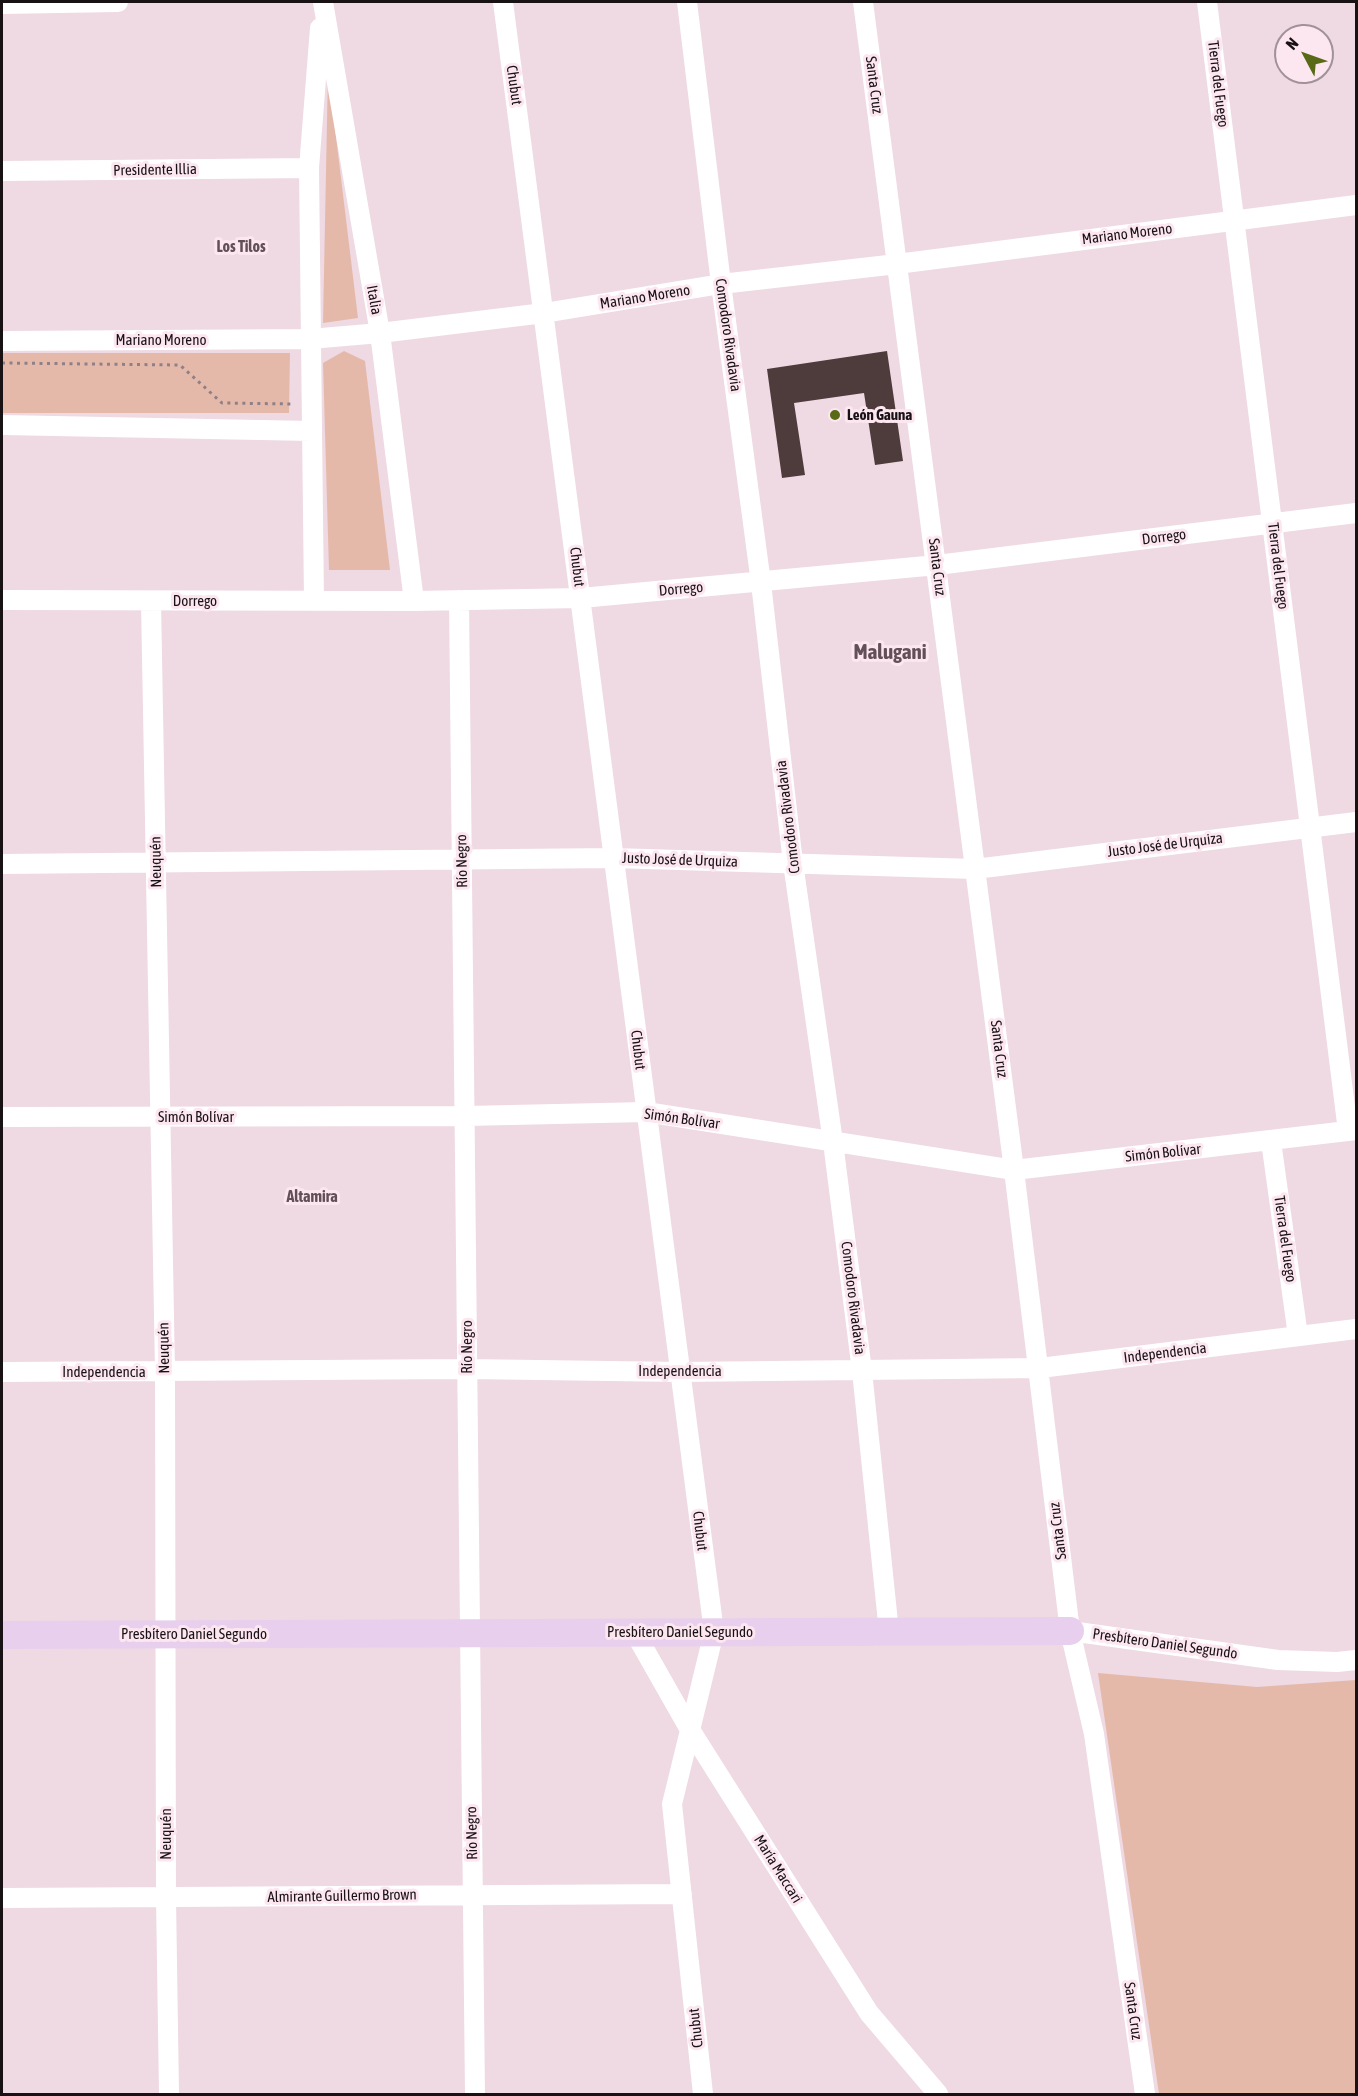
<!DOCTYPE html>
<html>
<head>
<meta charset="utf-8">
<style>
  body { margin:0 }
  #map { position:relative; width:1358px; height:2096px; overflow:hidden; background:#efd9e3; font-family:"Asap Condensed",sans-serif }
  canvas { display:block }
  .frame { position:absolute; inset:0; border:3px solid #191215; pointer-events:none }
  .north { position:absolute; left:1274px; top:24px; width:60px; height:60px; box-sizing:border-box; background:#fce6f0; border:2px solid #a19198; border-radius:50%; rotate:311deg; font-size:16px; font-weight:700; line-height:24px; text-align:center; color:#191215 }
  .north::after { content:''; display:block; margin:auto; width:21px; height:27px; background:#586a15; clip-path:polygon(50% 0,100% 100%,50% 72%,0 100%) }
</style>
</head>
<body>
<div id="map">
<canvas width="1358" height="2096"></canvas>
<div class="frame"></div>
<div class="north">N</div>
</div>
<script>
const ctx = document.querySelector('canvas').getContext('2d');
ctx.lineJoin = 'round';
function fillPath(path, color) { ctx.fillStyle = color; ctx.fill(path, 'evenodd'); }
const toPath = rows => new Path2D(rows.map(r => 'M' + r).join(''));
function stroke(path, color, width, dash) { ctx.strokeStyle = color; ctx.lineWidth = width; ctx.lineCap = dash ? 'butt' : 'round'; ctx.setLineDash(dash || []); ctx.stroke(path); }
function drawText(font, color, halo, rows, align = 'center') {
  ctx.font = font + ' "Asap Condensed",sans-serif'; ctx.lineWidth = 6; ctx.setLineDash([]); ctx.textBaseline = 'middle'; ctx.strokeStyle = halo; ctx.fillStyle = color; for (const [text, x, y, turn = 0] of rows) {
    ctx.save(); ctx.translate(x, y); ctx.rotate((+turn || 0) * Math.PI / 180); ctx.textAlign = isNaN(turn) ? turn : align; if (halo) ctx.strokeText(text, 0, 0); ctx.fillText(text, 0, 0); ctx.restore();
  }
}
fillPath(toPath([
  [328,71,358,318,323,323],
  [344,351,365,361,390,570,329,570,323,363],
  [2,353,290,353,289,413,2,413],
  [1098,1673,1257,1687,1356,1680,1356,2094,1159,2094]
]), '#e5b9a9');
fillPath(toPath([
  [887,351,903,461,875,465,864,393,794,403,805,475,782,478,767,369]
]), '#4e3b3c');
stroke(toPath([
  [2,363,180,365,222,403,294,404]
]), '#8f8087', 3, [3, 4.5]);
stroke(toPath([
  [323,2,380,333,414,601],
  [503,2,714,1632,672,1804,703,2094],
  [687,2,721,284,761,583,793,863,833,1142,862,1371,889,1632],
  [863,2,1014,1170,1070,1631,1094,1734,1145,2094],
  [1207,2,1348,1131],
  [2,4,118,2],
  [2,171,309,168],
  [2,341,310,339,380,333,544,313,721,284,897,264,1356,205],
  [2,425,312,431],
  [2,600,414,601,581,598,937,565,1356,513],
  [459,600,475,2094],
  [151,601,165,1372,166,1898,169,2094],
  [314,601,309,168,320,28],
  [2,864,613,858,975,869,1356,822],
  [2,1117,466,1116,646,1112,1014,1170,1356,1130],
  [1271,1141,1298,1336],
  [2,1372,467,1369,680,1372,1040,1368,1356,1329],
  [1070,1631,1278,1660,1337,1662,1356,1660],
  [635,1633,689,1728,869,2013,938,2094],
  [2,1898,682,1894]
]), '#fff', 20);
stroke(toPath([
  [2,1635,1070,1631]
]), '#e8cfed', 28);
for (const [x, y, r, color] of [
  [835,415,6,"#586a15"]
]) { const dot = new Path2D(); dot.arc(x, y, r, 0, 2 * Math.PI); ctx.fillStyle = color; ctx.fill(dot); stroke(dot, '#fce6f0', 2); }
drawText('15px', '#191215', '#fce6f0', [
  ["Tierra del Fuego",1218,84,83],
  ["Chubut",514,85,82],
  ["Santa Cruz",874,85,83],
  ["Presidente Illia",155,170,-1],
  ["Mariano Moreno",1127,234,-7],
  ["Mariano Moreno",645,297,-9],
  ["Italia",374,300,80],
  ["Comodoro Rivadavia",728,335,82],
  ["Mariano Moreno",161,340],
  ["Dorrego",1164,537,-7],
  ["Tierra del Fuego",1278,566,83],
  ["Chubut",577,567,83],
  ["Santa Cruz",937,567,83],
  ["Dorrego",681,589,-5],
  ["Dorrego",195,601],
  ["Comodoro Rivadavia",788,817,-97],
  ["Justo José de Urquiza",1165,845,-7],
  ["Justo José de Urquiza",680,860,2],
  ["Río Negro",462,861,-91],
  ["Neuquén",156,862,-91],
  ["Santa Cruz",999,1049,83],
  ["Chubut",638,1050,83],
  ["Simón Bolívar",196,1117],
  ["Simón Bolívar",682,1119,8],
  ["Simón Bolívar",1163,1153,-6],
  ["Tierra del Fuego",1285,1239,82],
  ["Comodoro Rivadavia",853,1298,83],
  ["Río Negro",467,1347,-90],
  ["Neuquén",164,1348,-91],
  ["Independencia",1165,1353,-7],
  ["Independencia",680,1371],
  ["Independencia",104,1372],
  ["Chubut",700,1531,83],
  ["Santa Cruz",1058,1531,-97],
  ["Presbítero Daniel Segundo",680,1632],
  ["Presbítero Daniel Segundo",194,1634],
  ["Presbítero Daniel Segundo",1165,1644,8],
  ["Río Negro",472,1833,-91],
  ["Neuquén",166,1834,-90],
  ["María Maccari",778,1869,58],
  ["Almirante Guillermo Brown",342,1896,-1],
  ["Santa Cruz",1133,2011,82],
  ["Chubut",696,2028,-96]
]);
drawText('bold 15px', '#191215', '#fce6f0', [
  ["León Gauna",847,415]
], 'left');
drawText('bold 16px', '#625059', '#fce6f0', [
  ["Los Tilos",241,247],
  ["Altamira",312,1197]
]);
drawText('bold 21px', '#625059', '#fce6f0', [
  ["Malugani",890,652]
]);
</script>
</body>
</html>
